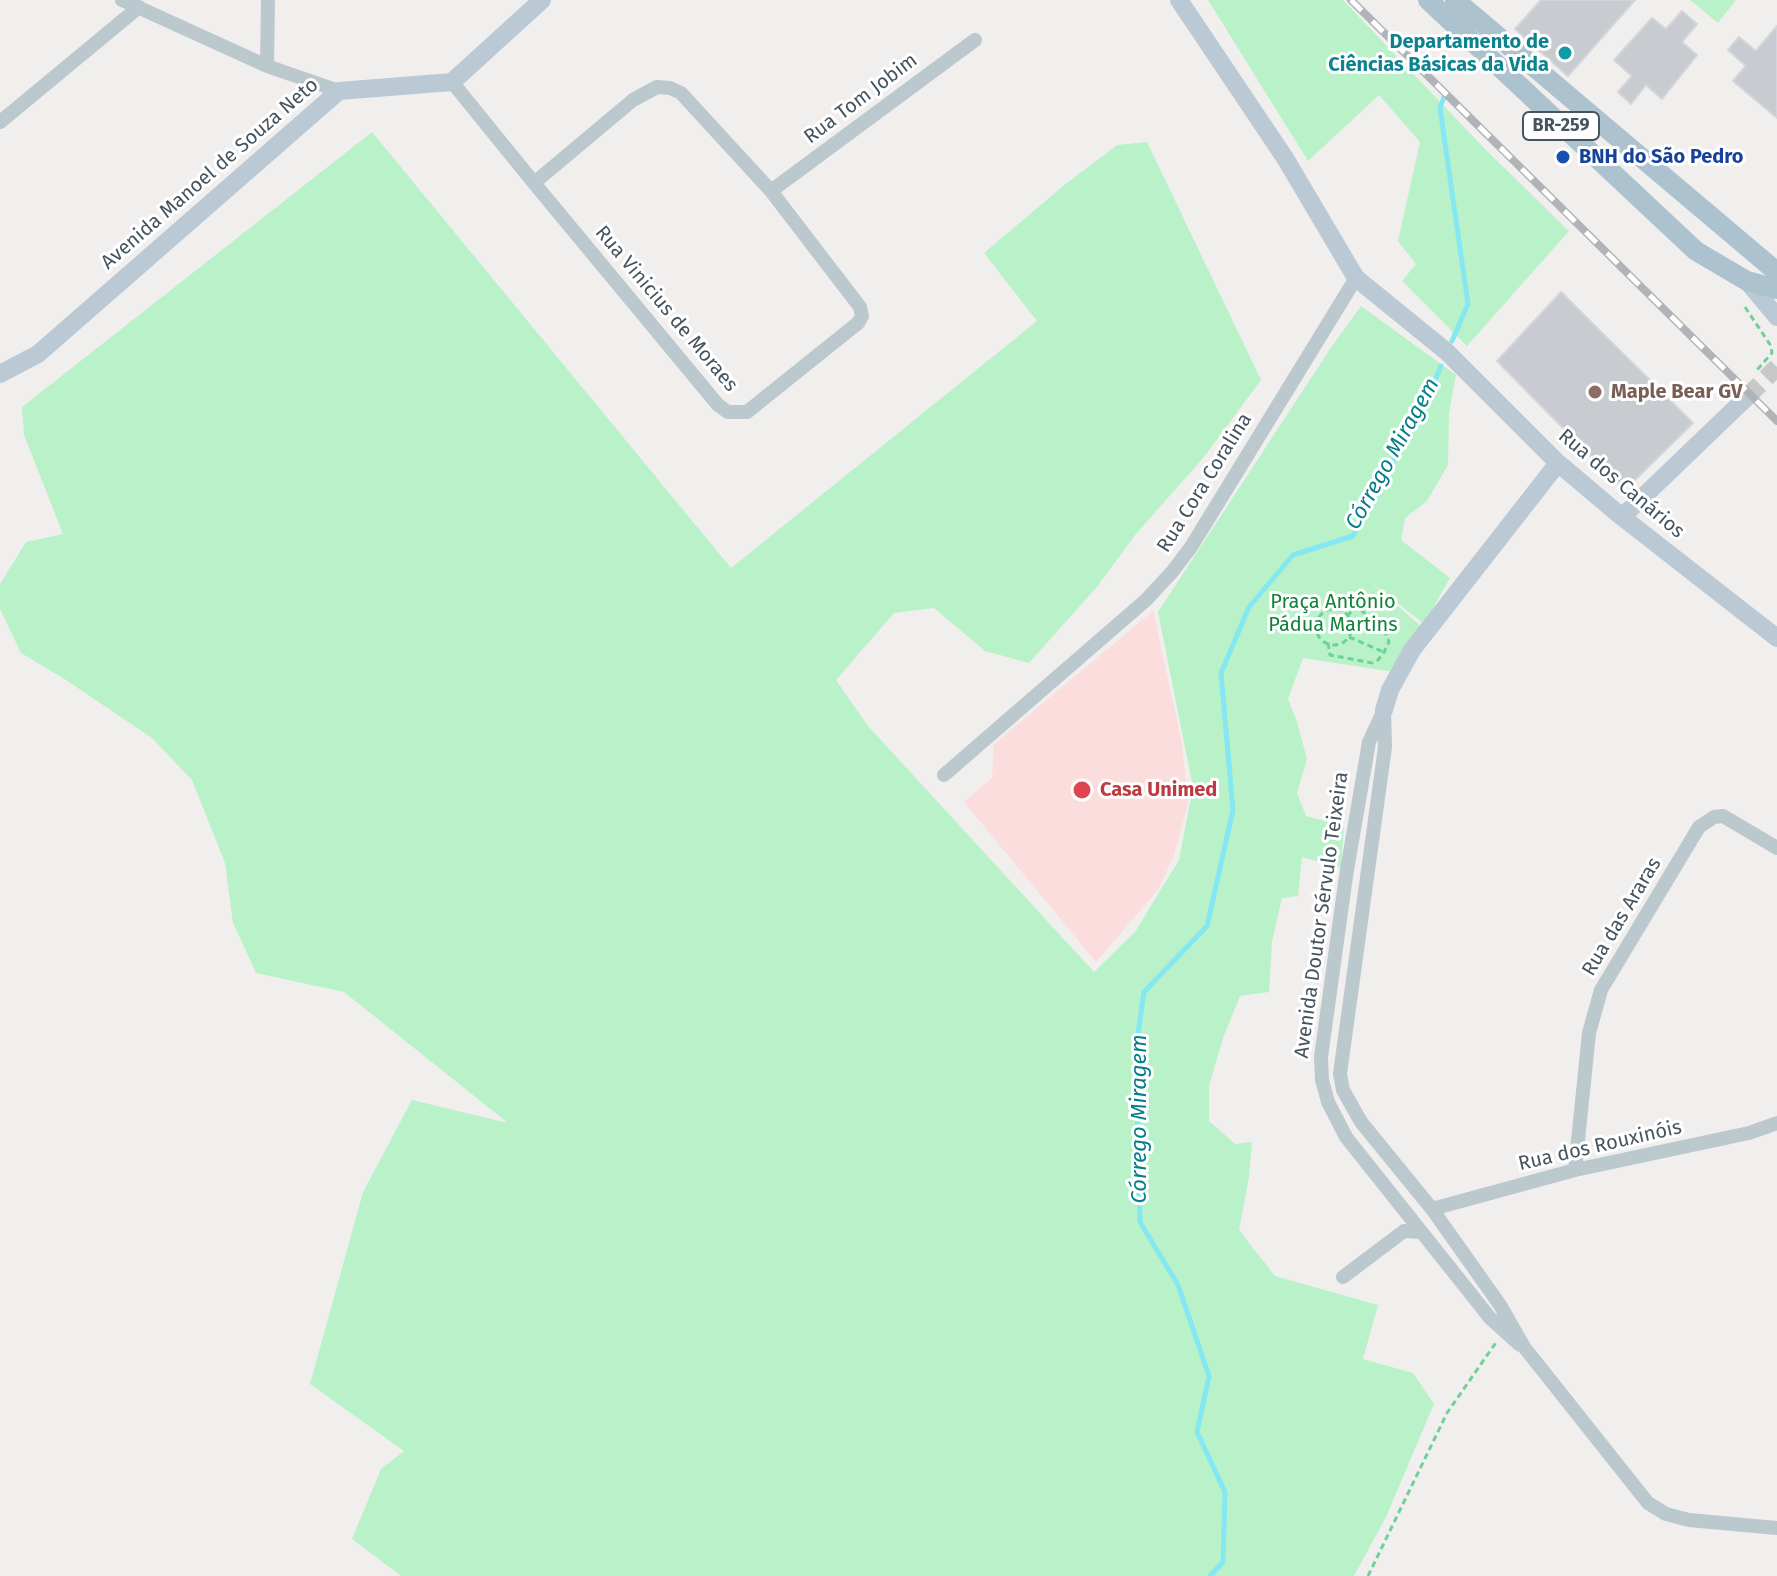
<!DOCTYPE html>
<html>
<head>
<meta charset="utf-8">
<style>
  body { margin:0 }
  canvas { display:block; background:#f1eeee }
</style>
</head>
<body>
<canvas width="1777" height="1576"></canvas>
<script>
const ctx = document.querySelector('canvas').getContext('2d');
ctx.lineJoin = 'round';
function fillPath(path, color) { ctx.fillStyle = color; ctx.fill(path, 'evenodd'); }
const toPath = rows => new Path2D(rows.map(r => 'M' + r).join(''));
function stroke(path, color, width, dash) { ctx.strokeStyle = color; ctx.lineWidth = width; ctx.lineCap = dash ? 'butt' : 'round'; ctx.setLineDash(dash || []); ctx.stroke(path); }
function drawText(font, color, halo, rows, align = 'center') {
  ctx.font = font + ' "Fira Sans",sans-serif'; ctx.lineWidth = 6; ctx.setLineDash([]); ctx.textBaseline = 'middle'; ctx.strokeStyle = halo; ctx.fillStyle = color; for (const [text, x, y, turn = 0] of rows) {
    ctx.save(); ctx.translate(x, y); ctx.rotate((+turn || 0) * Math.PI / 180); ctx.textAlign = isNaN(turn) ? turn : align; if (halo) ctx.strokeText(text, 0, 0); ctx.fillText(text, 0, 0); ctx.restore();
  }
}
fillPath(toPath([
  [1153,611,1182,743,1188,803,1174,855,1158,890,1096,962,964,802,992,778,994,744]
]), '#fcddde');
fillPath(toPath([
  [1208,0,1343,0,1485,149,1569,231,1467,346,1402,281,1416,264,1398,241,1420,142,1379,95,1308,161],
  [1690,0,1736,0,1718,23],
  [372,132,731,568,1037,321,984,253,1063,186,1117,145,1147,142,1261,380,1204,457,1136,534,1096,588,1029,663,985,651,934,608,894,613,836,680,868,726,1094,972,1135,932,1179,860,1193,787,1158,612,1332,346,1361,306,1456,375,1449,413,1448,465,1427,501,1405,518,1401,540,1450,578,1424,624,1368,580,1423,628,1394,672,1303,658,1288,699,1297,722,1307,759,1297,793,1306,816,1344,826,1341,868,1302,857,1298,896,1282,898,1272,942,1269,992,1240,996,1223,1038,1209,1086,1209,1121,1235,1144,1252,1142,1249,1177,1239,1230,1275,1276,1378,1305,1363,1359,1413,1373,1434,1404,1386,1517,1354,1576,401,1576,352,1539,381,1469,404,1451,310,1384,363,1192,412,1100,508,1123,344,992,256,973,233,923,225,863,192,780,152,738,66,680,21,653,0,609,0,584,26,542,63,534,24,435,22,407]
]), '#b9f2c8');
stroke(toPath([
  [1444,97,1440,108,1468,304,1452,341],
  [1210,1576,1223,1562,1225,1492,1197,1432,1209,1376,1178,1285,1140,1222,1136,1049,1144,992,1207,926,1233,810,1221,673,1249,607,1293,555,1353,536,1429,395,1441,366]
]), '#84e7f1', 5);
const building = toPath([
  [1541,0,1635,0,1568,76,1515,29,1541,0],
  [1682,11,1697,24,1682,42,1697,55,1662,99,1646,85,1631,104,1618,92,1632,76,1614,60,1652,18,1666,29,1682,11],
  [1777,26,1777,118,1733,81,1746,66,1728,50,1739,37,1756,51,1777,26],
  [1561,292,1693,423,1634,481,1619,485,1497,361,1561,292]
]);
fillPath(building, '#c8ccd1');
stroke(building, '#d2d5da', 2);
stroke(toPath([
  [1747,397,1777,367]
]), '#c6c8ca', 18, [18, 9]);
stroke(toPath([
  [1745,307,1771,346,1772,353,1757,370],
  '1316 627a18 18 0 1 1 36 0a18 18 0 1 1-36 0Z',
  [1349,637,1386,653],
  [1328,643,1330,655,1372,663,1378,660,1384,652,1389,642,1386,634,1357,606,1348,615],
  [1368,1576,1447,1413,1497,1341]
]), '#6fd295', 3, [6, 4]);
stroke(toPath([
  [122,0,267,66,339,91],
  [267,66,268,0],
  [452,82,534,183,718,405,728,412,747,412,858,323,862,316,860,307,771,191,681,93,670,88,657,87,633,100,534,183],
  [0,122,139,7],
  [771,191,975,40],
  [1384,710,1385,747,1342,1059,1340,1074,1343,1090,1361,1122,1432,1209,1500,1305,1524,1347,1648,1503,1666,1514,1689,1520,1777,1528],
  [1384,710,1369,742,1346,876,1321,1057,1322,1080,1328,1102,1346,1137,1490,1318,1520,1345],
  [944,775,1146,600,1172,572,1191,547,1356,278],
  [1575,1170,1589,1033,1601,990,1699,827,1714,817,1723,816,1777,848],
  [1432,1209,1575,1170,1749,1133,1777,1123],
  [1343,1277,1404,1231,1421,1232]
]), '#bbc8ce', 14);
stroke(toPath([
  [1179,0,1285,158,1356,278,1447,352,1558,463,1622,517,1777,638],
  [1747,281,1777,317],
  [0,374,38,354,339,91,452,82,542,0],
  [1622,517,1747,397],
  [1384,710,1390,690,1412,650,1558,463]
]), '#bac9d4', 18);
stroke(toPath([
  [1428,0,1696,251,1747,281,1777,289],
  [1455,0,1777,272]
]), '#acc2cf', 20);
const rail = toPath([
  [1351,0,1777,421]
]);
stroke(rail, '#b0b4b9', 8);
stroke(rail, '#fff', 5, [15]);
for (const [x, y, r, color] of [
  [1565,53,8,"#0f9aa8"],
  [1563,157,8,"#1a4fb4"],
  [1595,392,8,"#8d6e63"],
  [1082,790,10,"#e0444e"]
]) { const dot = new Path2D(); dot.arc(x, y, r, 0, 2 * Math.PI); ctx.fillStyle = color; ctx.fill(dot); stroke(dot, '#fff', 3); }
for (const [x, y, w] of [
  [1561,126,76]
]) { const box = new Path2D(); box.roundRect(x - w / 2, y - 14, w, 28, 6); ctx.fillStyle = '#fff'; ctx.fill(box); stroke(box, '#45545d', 2); }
drawText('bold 18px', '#45545d', null, [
  ["BR-259",1561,126]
]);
drawText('bold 20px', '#0d838f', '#fff', [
  ["Departamento de",1549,42],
  ["Ciências Básicas da Vida",1549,65]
], 'right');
drawText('20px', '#45545d', '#fff', [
  ["Rua Tom Jobim",861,99,-37],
  ["Avenida Manoel de Souza Neto",210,174,-41],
  ["Rua Vinicius de Moraes",666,309,50],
  ["Rua Cora Coralina",1205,483,-58],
  ["Rua dos Canários",1621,484,40],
  ["Avenida Doutor Sérvulo Teixeira",1322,915,-82],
  ["Rua das Araras",1622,917,-59],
  ["Rua dos Rouxinóis",1600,1146,-13]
]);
drawText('bold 20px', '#164399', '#fff', [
  ["BNH do São Pedro",1579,157]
], 'left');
drawText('bold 20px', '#785e54', '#fff', [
  ["Maple Bear GV",1611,392]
], 'left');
drawText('20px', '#11833c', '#fff', [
  ["Praça Antônio",1333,602],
  ["Pádua Martins",1333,625]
]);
drawText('bold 20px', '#be3a42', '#fff', [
  ["Casa Unimed",1100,790]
], 'left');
drawText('italic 22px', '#067e8a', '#fff', [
  ["Córrego Miragem",1393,454,-61],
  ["Córrego Miragem",1140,1119,-90]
]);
</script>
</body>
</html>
